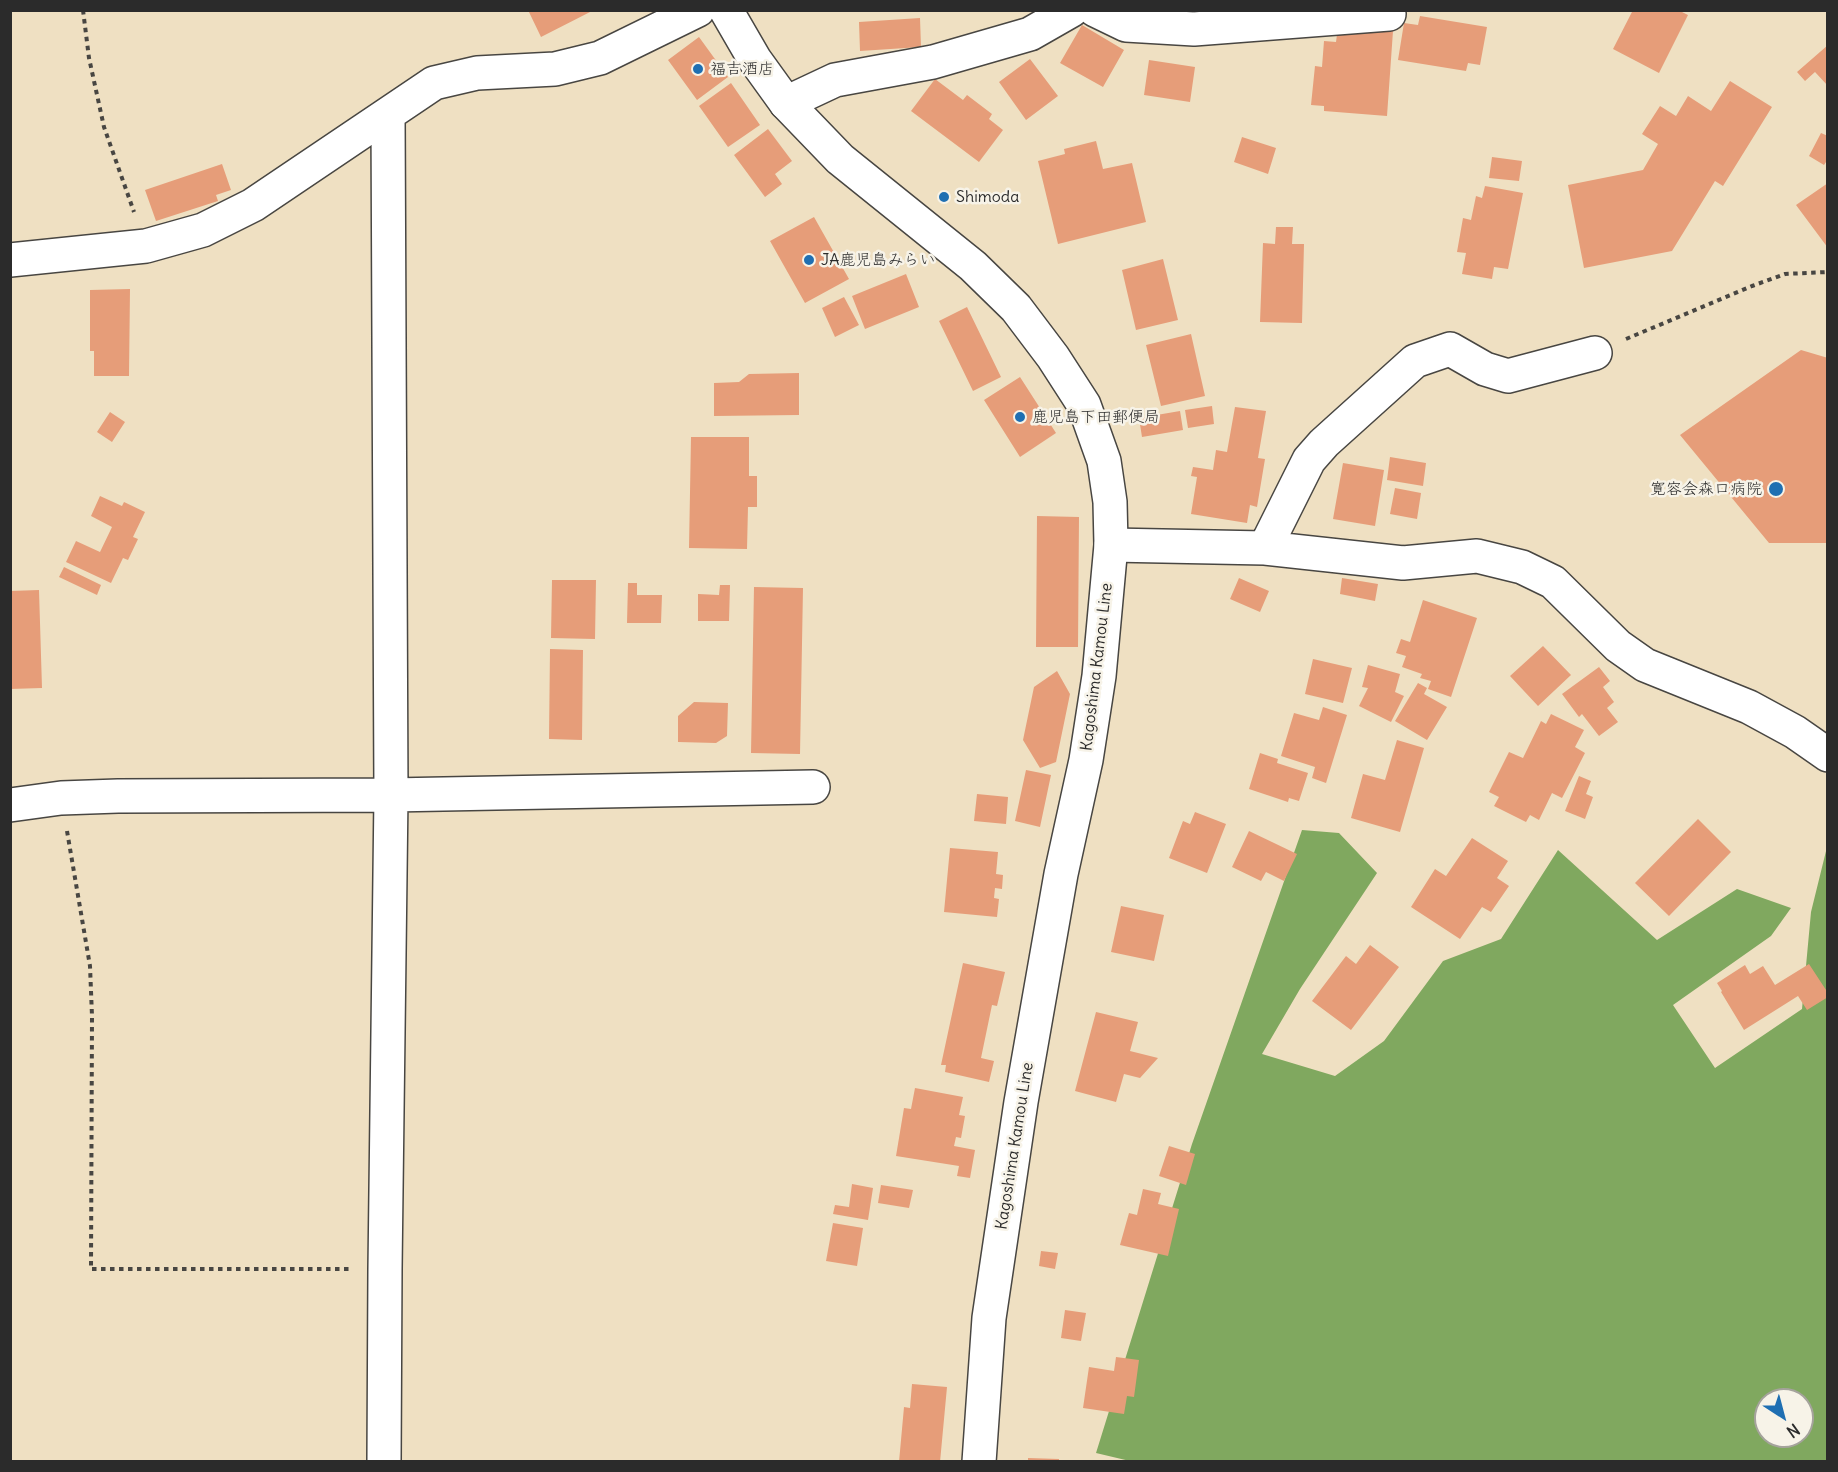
<!DOCTYPE html>
<html>
<head>
<meta charset="utf-8">
<style>
  body { margin:0 }
  #map { position:relative; width:1838px; height:1472px; overflow:hidden; background:#efe0c2; font-family:Delius,sans-serif }
  canvas { display:block }
  .frame { position:absolute; inset:0; border:12px solid #2b2b2b; pointer-events:none }
  .north { position:absolute; left:1754px; top:1388px; width:60px; height:60px; box-sizing:border-box; background:#f7f3e8; border:2px solid #a5a39c; border-radius:50%; rotate:144deg; font-size:16px; font-weight:700; line-height:24px; text-align:center; color:#2b2b2b }
  .north::after { content:''; display:block; margin:auto; width:21px; height:27px; background:#1f6fb2; clip-path:polygon(50% 0,100% 100%,50% 72%,0 100%) }
</style>
</head>
<body>
<div id="map">
<canvas width="1838" height="1472"></canvas>
<div class="frame"></div>
<div class="north">N</div>
</div>
<script>
const ctx = document.querySelector('canvas').getContext('2d');
ctx.lineJoin = 'round';
function fillPath(path, color) { ctx.fillStyle = color; ctx.fill(path, 'evenodd'); }
const toPath = rows => new Path2D(rows.map(r => 'M' + r).join(''));
function stroke(path, color, width, dash) { ctx.strokeStyle = color; ctx.lineWidth = width; ctx.lineCap = dash ? 'butt' : 'round'; ctx.setLineDash(dash || []); ctx.stroke(path); }
function drawText(font, color, halo, rows, align = 'center') {
  ctx.font = font + ' Delius,"Klee One",sans-serif'; ctx.lineWidth = 5; ctx.setLineDash([]); ctx.textBaseline = 'middle'; ctx.strokeStyle = halo; ctx.fillStyle = color; for (const [text, x, y, turn = 0] of rows) {
    ctx.save(); ctx.translate(x, y); ctx.rotate((+turn || 0) * Math.PI / 180); ctx.textAlign = isNaN(turn) ? turn : align; if (halo) ctx.strokeText(text, 0, 0); ctx.fillText(text, 0, 0); ctx.restore();
  }
}
fillPath(toPath([
  [1302,830,1339,833,1377,873,1300,989,1262,1054,1335,1076,1384,1041,1443,961,1501,939,1558,850,1657,940,1737,889,1791,908,1771,936,1673,1005,1715,1068,1802,1009,1811,912,1827,847,1827,1461,1134,1462,1096,1453,1192,1144],
  [1766,1400,1802,1400,1802,1436,1766,1436]
]), '#80a85f');
fillPath(toPath([
  [528,10,594,10,541,37],
  [1633,10,1678,10,1688,15,1659,73,1613,49],
  [1420,16,1487,27,1480,65,1468,63,1466,71,1398,60,1404,23,1418,25],
  [920,18,921,47,860,51,859,22],
  [1082,25,1124,50,1103,87,1060,63],
  [1338,27,1393,31,1387,116,1324,111,1324,106,1311,105,1315,66,1322,67,1324,41,1336,42],
  [699,37,728,77,697,100,668,60],
  [1828,45,1828,86,1815,72,1805,81,1797,72],
  [1030,59,1058,96,1026,120,999,82],
  [1149,60,1195,67,1190,102,1144,95],
  [935,79,963,100,967,95,992,114,989,119,1003,130,979,162,911,111],
  [1730,81,1772,107,1723,186,1715,181,1672,251,1584,268,1568,185,1643,170,1658,144,1642,134,1660,106,1676,116,1688,96,1711,111],
  [731,83,760,125,728,147,699,106],
  [768,129,792,161,775,174,782,184,765,197,734,155],
  [1821,133,1828,136,1828,159,1824,165,1809,156],
  [1242,137,1276,148,1268,174,1234,162],
  [1096,141,1103,169,1132,163,1146,222,1058,244,1038,161,1065,154,1064,149],
  [1492,157,1522,161,1519,181,1489,178],
  [222,164,231,190,216,195,218,201,156,221,145,190],
  [1828,183,1828,248,1796,205],
  [1485,186,1523,193,1508,269,1494,267,1492,279,1462,274,1466,253,1457,252,1463,218,1471,220,1476,196,1482,198],
  [814,217,849,279,805,303,770,241],
  [1276,227,1293,227,1292,244,1304,244,1302,323,1260,322,1263,243,1275,244],
  [1163,259,1178,320,1136,330,1122,270],
  [906,274,919,307,865,329,852,296],
  [130,289,129,376,94,376,94,351,90,351,90,290],
  [844,297,859,325,835,337,822,308],
  [967,307,1001,377,973,391,939,321],
  [1191,334,1205,396,1161,406,1146,345],
  [1801,350,1828,358,1828,543,1769,543,1680,435],
  [799,373,799,415,714,416,714,383,739,382,749,374],
  [1020,377,1056,433,1020,457,984,400],
  [1212,406,1214,424,1188,428,1185,410],
  [1235,407,1266,411,1258,458,1265,459,1257,507,1250,505,1247,523,1191,514,1197,477,1191,476,1193,467,1213,470,1216,450,1227,452],
  [1180,411,1183,430,1142,437,1139,418],
  [110,412,125,422,112,442,97,432],
  [691,437,749,437,749,476,757,476,757,507,748,507,747,549,689,548],
  [1390,457,1426,463,1423,486,1387,480],
  [1343,463,1384,470,1375,526,1333,519],
  [1395,488,1421,493,1417,519,1390,514],
  [100,496,122,506,124,502,145,512,133,537,138,539,128,560,123,558,111,583,66,562,76,541,100,552,112,527,91,516],
  [1037,516,1079,517,1078,647,1036,647],
  [64,567,101,585,97,595,59,577],
  [1239,578,1269,591,1260,612,1230,599],
  [1342,578,1378,584,1375,601,1340,594],
  [552,580,596,580,595,639,551,638],
  [628,583,637,583,637,595,662,595,661,623,627,623],
  [720,585,730,585,729,621,698,621,698,594,719,595],
  [754,587,803,588,800,754,751,753],
  [39,590,42,688,10,689,10,591],
  [1423,600,1477,618,1451,697,1428,689,1431,681,1420,678,1422,674,1402,667,1406,656,1396,653,1401,639,1410,642],
  [1543,646,1571,675,1538,706,1510,676],
  [550,649,583,650,582,740,549,739],
  [1313,659,1352,668,1343,703,1305,694],
  [1368,665,1400,674,1395,692,1404,696,1391,722,1359,706,1368,688,1362,687],
  [1599,667,1610,681,1603,687,1614,702,1607,708,1618,722,1599,736,1582,714,1579,717,1562,694],
  [1057,671,1070,694,1056,762,1040,768,1023,740,1034,687],
  [1418,683,1427,688,1424,694,1447,707,1427,740,1395,721],
  [694,702,728,703,727,736,716,743,678,742,678,716],
  [1323,707,1347,715,1326,783,1312,778,1315,767,1281,756,1294,713,1319,720],
  [1551,714,1584,730,1575,747,1585,753,1562,798,1552,793,1539,820,1530,815,1526,822,1494,806,1499,797,1489,792,1509,752,1523,758,1541,721,1546,724],
  [1397,740,1424,748,1400,832,1351,818,1363,774,1385,780],
  [1260,753,1278,759,1277,763,1308,773,1299,801,1289,798,1288,802,1249,789],
  [1026,770,1051,775,1040,827,1015,821],
  [1579,776,1591,781,1586,794,1593,797,1585,819,1565,811],
  [977,794,1008,797,1006,824,974,821],
  [1195,812,1226,824,1207,873,1169,858,1183,821,1190,824],
  [1698,819,1731,852,1669,916,1635,883],
  [1249,831,1297,854,1284,881,1266,872,1261,881,1232,867],
  [1472,838,1508,861,1497,878,1509,886,1491,912,1482,907,1460,939,1411,907,1435,869,1446,876],
  [950,848,998,852,996,874,1003,875,1002,889,995,888,994,898,999,899,997,917,944,912],
  [1121,906,1164,915,1154,961,1111,952],
  [1370,945,1399,967,1351,1030,1312,1001,1346,956,1356,964],
  [963,963,1005,972,997,1006,992,1005,981,1058,994,1061,989,1082,945,1072,946,1065,941,1065],
  [1809,964,1828,993,1828,997,1807,1010,1798,996,1744,1030,1721,992,1722,991,1717,983,1745,965,1750,974,1763,966,1775,985],
  [1096,1012,1138,1022,1130,1051,1158,1058,1140,1078,1124,1074,1116,1102,1075,1091],
  [915,1088,963,1097,959,1115,965,1116,961,1138,956,1137,954,1146,975,1150,970,1178,957,1176,959,1166,896,1156,904,1108,911,1109],
  [1169,1146,1195,1154,1186,1185,1159,1176],
  [852,1184,873,1188,868,1220,833,1214,835,1205,849,1207],
  [881,1185,913,1190,909,1208,878,1203],
  [1143,1189,1161,1193,1158,1204,1179,1209,1168,1256,1120,1245,1129,1213,1137,1215],
  [833,1223,863,1228,857,1266,826,1261],
  [1041,1251,1058,1253,1055,1269,1039,1266],
  [1065,1310,1086,1313,1081,1341,1061,1338],
  [1116,1357,1139,1360,1134,1397,1127,1396,1124,1414,1083,1408,1089,1367,1114,1371],
  [912,1384,947,1387,940,1462,899,1462,904,1407,910,1408],
  [1028,1458,1059,1459,1059,1462,1028,1462]
]), '#e69d79');
const minor = toPath([
  [1095,10,1126,25,1194,29,1389,14],
  [786,103,835,80,933,62,1030,34,1072,10],
  [10,260,146,246,203,230,253,205,434,83,477,73,555,69,600,58,698,10],
  [1111,545,1265,548,1403,563,1477,556,1522,567,1553,582,1618,646,1645,665,1749,707,1795,732,1828,755],
  [1265,548,1309,460,1324,443,1415,361,1450,349,1485,369,1508,376,1595,353],
  [10,805,61,798,118,796,391,795,813,787],
  [384,1462,385,1269,391,795,388,114]
]);
const major = toPath([
  [726,10,755,60,786,103,840,159,973,266,1016,308,1053,357,1084,405,1104,461,1110,502,1111,545,1099,676,1086,760,1061,874,1021,1102,989,1318,979,1462]
]);
stroke(minor, '#484642', 36);
stroke(major, '#484642', 36);
stroke(toPath([
  [83,10,89,58,104,127,134,212],
  [1626,339,1752,286,1785,274,1828,272],
  [67,831,90,966,92,1016,91,1269,350,1269]
]), '#484642', 4, [4.5, 4.5]);
stroke(minor, '#fff', 33);
stroke(major, '#fff', 33);
for (const [x, y, r, color] of [
  [698,69,6,"#1f6fb2"],
  [944,197,6,"#1f6fb2"],
  [809,260,6,"#1f6fb2"],
  [1020,417,6,"#1f6fb2"],
  [1776,489,8,"#1f6fb2"]
]) { const dot = new Path2D(); dot.arc(x, y, r, 0, 2 * Math.PI); ctx.fillStyle = color; ctx.fill(dot); stroke(dot, '#f7f3e8', 2); }
drawText('16px', '#2b2b2b', '#f7f3e8', [
  ["福吉酒店",710,69],
  ["Shimoda",956,197],
  ["JA鹿児島みらい",821,260],
  ["鹿児島下田郵便局",1032,417],
  ["寛容会森口病院",1762,489,"right"]
], 'left');
drawText('16px', '#2b2b2b', '#f7f3e8', [
  ["Kagoshima Kamou Line",1097,667,-83],
  ["Kagoshima Kamou Line",1015,1146,-81]
]);
</script>
</body>
</html>
